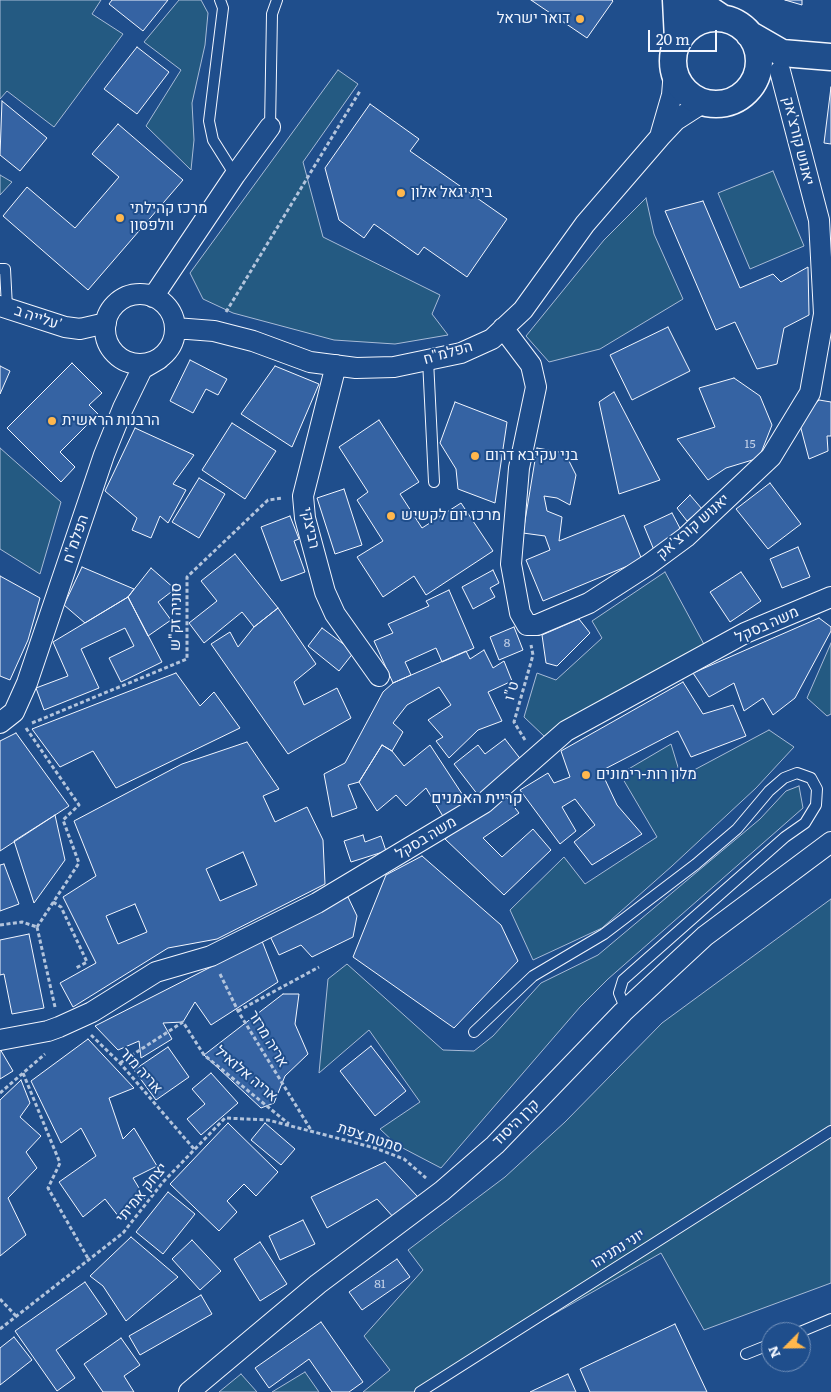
<!DOCTYPE html>
<html>
<head>
<meta charset="utf-8">
<style>
  body { margin:0 }
  #map { position:relative; width:831px; height:1392px; overflow:hidden; background:#1f4e8c; font-family:Literata,serif }
  canvas { display:block }
  .north { position:absolute; left:761px; top:1322px; width:50px; height:50px; box-sizing:border-box; background:#1f4e8c; border:1px solid #7391ba; border-radius:50%; rotate:247deg; font-size:14px; font-weight:700; line-height:20px; text-align:center; color:#f2f6ff }
  .north::after { content:''; display:block; margin:auto; width:18px; height:22px; background:#ffb74d; clip-path:polygon(50% 0,100% 100%,50% 72%,0 100%) }
  .scale { position:absolute; left:648px; top:30px; width:69px; height:22px; box-sizing:border-box; border:2px solid #f2f6ff; border-top:0; padding-left:6px; font-size:15px; line-height:18px; white-space:nowrap; color:#f2f6ff; -webkit-text-stroke:4px #1f4e8c; paint-order:stroke }
</style>
</head>
<body>
<div id="map">
<canvas width="831" height="1392"></canvas>
<div class="north">N</div>
<div class="scale">20 m</div>
</div>
<script>
const ctx = document.querySelector('canvas').getContext('2d');
ctx.lineJoin = 'round';
function fillPath(path, color) { ctx.fillStyle = color; ctx.fill(path, 'evenodd'); }
const toPath = rows => new Path2D(rows.map(r => 'M' + r).join(''));
function stroke(path, color, width, dash) { ctx.strokeStyle = color; ctx.lineWidth = width; ctx.lineCap = dash ? 'butt' : 'round'; ctx.setLineDash(dash || []); ctx.stroke(path); }
function drawText(font, color, halo, rows, align = 'center') {
  ctx.font = font + ' Literata,Heebo,serif'; ctx.lineWidth = 4; ctx.setLineDash([]); ctx.textBaseline = 'middle'; ctx.strokeStyle = halo; ctx.fillStyle = color; for (const [text, x, y, turn = 0] of rows) {
    ctx.save(); ctx.translate(x, y); ctx.rotate((+turn || 0) * Math.PI / 180); ctx.textAlign = isNaN(turn) ? turn : align; if (halo) ctx.strokeText(text, 0, 0); ctx.fillText(text, 0, 0); ctx.restore();
  }
}
const green = toPath([
  [0,0,101,0,92,14,123,34,54,127,7,91,0,99,0,0],
  [179,0,201,0,208,13,205,45,192,103,194,140,191,170,146,126,181,70,144,42,179,0],
  [338,70,358,84,303,162,323,237,440,295,432,314,448,335,395,344,334,340,233,313,203,299,190,273,338,70],
  [773,171,804,246,750,269,718,193,773,171],
  [0,175,12,182,0,195,0,175],
  [646,198,654,234,683,299,600,349,549,362,526,336,604,240,646,198],
  [0,448,61,502,40,574,0,549,0,448],
  [665,572,706,648,545,737,524,717,537,673,556,680,602,638,592,621,665,572],
  [831,643,831,714,827,716,807,698,831,643],
  [769,730,794,747,756,788,672,866,602,928,533,960,510,910,564,857,585,884,657,837,620,774,671,744,681,777,769,730],
  [799,786,803,808,608,979,580,1007,441,1168,397,1145,380,1129,420,1102,369,1030,319,1073,328,979,347,964,443,1050,474,1051,493,1036,541,983,598,955,760,819,786,791,799,786],
  [831,899,831,1283,704,1330,661,1253,417,1392,363,1392,390,1370,364,1336,423,1270,408,1250,505,1177,565,1122,662,1023,831,899],
  [305,1372,319,1392,272,1392,305,1372],
  [241,1374,257,1392,219,1392,241,1374]
]);
fillPath(green, '#245a82');
stroke(green, '#a8bbd7', 1);
const building = toPath([
  [112,0,168,0,143,31,109,4,112,0],
  [531,0,612,0,613,1,587,38,531,0],
  [785,0,802,0,802,5,785,0],
  [137,47,169,72,137,114,104,89,137,47],
  [831,87,831,144,824,143,831,87],
  [2,101,47,138,20,171,0,155,2,101],
  [370,104,419,139,410,151,507,219,467,277,424,247,418,255,374,224,364,238,339,220,325,168,370,104],
  [118,124,183,180,88,290,3,216,27,187,75,228,119,177,92,154,118,124],
  [703,201,740,288,773,274,781,282,808,267,809,315,784,328,777,364,757,369,735,322,716,330,665,211,703,201],
  [668,327,690,371,632,400,610,355,668,327],
  [190,360,227,379,218,395,206,389,193,413,170,401,190,360],
  [72,363,102,393,89,405,98,414,60,452,75,467,61,482,7,428,72,363],
  [0,366,10,371,0,394,0,366],
  [275,366,319,384,292,447,241,414,275,366],
  [734,378,760,396,772,425,759,458,726,468,708,480,677,439,715,427,699,388,734,378],
  [614,392,660,480,619,494,599,402,614,392],
  [819,400,831,402,831,436,827,436,828,451,809,459,799,421,819,400],
  [455,402,507,422,495,503,458,489,456,469,440,443,455,402],
  [379,420,419,482,400,494,422,528,461,503,493,551,426,595,414,576,383,597,357,557,383,541,357,500,368,492,339,447,379,420],
  [232,423,276,451,245,499,202,470,232,423],
  [135,428,194,455,173,484,186,490,168,523,160,516,151,538,132,530,137,518,105,491,135,428],
  [537,448,565,453,576,475,570,505,557,498,544,496,547,511,562,517,559,541,624,515,642,560,543,601,526,560,550,550,545,536,523,533,537,448],
  [199,478,225,494,199,538,172,522,199,478],
  [770,483,801,524,768,549,736,509,770,483],
  [344,489,362,545,335,554,317,498,344,489],
  [690,495,702,509,687,521,677,508,690,495],
  [672,513,682,532,654,550,644,526,672,513],
  [290,516,299,539,294,541,305,572,281,581,261,527,290,516],
  [798,547,810,577,782,588,770,559,798,547],
  [235,554,278,608,254,627,242,612,204,643,189,623,217,601,201,581,235,554],
  [82,567,134,589,128,597,85,623,64,605,82,567],
  [151,568,175,589,158,602,171,620,148,636,128,597,151,568],
  [493,570,499,583,490,588,495,597,473,609,462,587,493,570],
  [741,572,761,601,730,622,710,592,741,572],
  [0,576,40,598,28,640,10,680,0,676,0,576],
  [449,590,474,648,442,662,436,648,405,662,411,675,393,683,374,641,393,633,388,624,429,606,426,601,449,590],
  [128,597,162,662,121,682,109,658,134,646,125,628,81,649,99,688,44,710,36,688,68,676,53,642,128,597],
  [278,608,316,664,294,682,304,705,337,688,351,718,288,754,211,644,230,632,238,647,254,627,278,608],
  [819,618,831,627,831,631,795,698,773,715,763,698,744,711,734,683,709,697,693,673,819,618],
  [579,619,590,633,557,666,546,663,542,635,579,619],
  [514,627,523,650,499,660,490,637,514,627],
  [322,628,354,652,339,671,308,646,322,628],
  [484,650,493,668,504,661,512,681,488,692,502,721,478,730,449,758,436,741,443,737,428,720,451,705,439,687,407,705,393,723,403,732,392,751,382,745,359,782,348,785,357,808,332,817,324,774,345,763,383,692,393,683,466,651,470,659,484,650],
  [176,673,200,706,214,692,240,728,116,788,93,751,60,767,32,729,176,673],
  [683,682,703,714,733,705,746,736,691,757,678,731,601,771,617,805,642,834,592,865,574,842,595,825,575,799,562,807,576,831,560,844,520,790,548,773,554,783,570,777,561,751,683,682],
  [16,733,69,806,0,851,0,741,16,733],
  [505,739,522,761,478,795,454,764,478,745,485,754,505,739],
  [247,742,279,789,263,796,275,822,307,807,323,840,325,884,217,939,168,948,73,1007,60,983,96,963,63,897,96,876,74,821,182,764,247,742],
  [243,852,257,885,220,901,206,869,243,852],
  [135,904,147,932,118,944,106,916,135,904],
  [382,745,392,751,404,766,430,745,468,803,444,818,426,788,406,806,396,795,377,811,359,782,382,745],
  [505,795,519,813,483,838,502,857,533,829,551,850,504,895,445,839,505,795],
  [55,815,65,860,34,903,14,841,55,815],
  [363,835,365,842,381,836,386,851,351,862,344,841,363,835],
  [422,856,501,925,518,961,454,1028,353,957,386,875,422,856],
  [4,864,19,904,0,911,0,865,4,864],
  [348,897,357,916,353,937,312,957,301,945,279,955,269,934,348,897],
  [29,934,44,1008,12,1014,4,974,0,975,0,940,29,934],
  [262,941,278,982,211,1025,195,1002,183,1022,163,1023,172,1039,141,1058,139,1041,118,1050,95,1026,262,941],
  [283,994,299,994,295,1024,308,1054,285,1076,274,1103,261,1108,204,1055,283,994],
  [88,1039,134,1088,109,1098,123,1139,134,1128,157,1166,133,1178,145,1198,119,1217,105,1199,83,1217,59,1182,96,1156,81,1128,61,1143,31,1081,88,1039],
  [371,1046,406,1091,375,1116,340,1071,371,1046],
  [168,1047,189,1077,156,1100,134,1070,168,1047],
  [0,1049,13,1071,0,1079,0,1049],
  [211,1073,238,1103,201,1135,187,1119,205,1104,192,1089,211,1073],
  [21,1080,30,1103,20,1117,41,1136,26,1152,37,1168,8,1198,26,1235,0,1256,0,1100,21,1080],
  [228,1123,278,1172,256,1196,244,1184,227,1201,237,1212,219,1231,170,1184,228,1123],
  [265,1123,295,1149,281,1165,251,1140,265,1123],
  [385,1162,418,1197,395,1219,377,1199,327,1228,311,1197,385,1162],
  [168,1192,195,1214,163,1254,136,1232,168,1192],
  [303,1220,315,1244,280,1260,269,1236,303,1220],
  [131,1237,178,1277,126,1321,103,1286,90,1276,131,1237],
  [192,1240,221,1271,200,1290,172,1259,192,1240],
  [260,1242,287,1284,260,1301,234,1259,260,1242],
  [397,1259,410,1277,362,1310,349,1292,397,1259],
  [85,1282,107,1314,56,1350,75,1378,57,1391,15,1331,85,1282],
  [201,1295,212,1314,140,1355,129,1336,201,1295],
  [321,1322,363,1382,349,1392,332,1392,309,1359,269,1388,255,1368,321,1322],
  [675,1324,707,1392,590,1392,580,1369,675,1324],
  [14,1337,32,1360,0,1385,0,1348,14,1337],
  [121,1338,140,1365,124,1376,134,1392,103,1392,84,1364,121,1338],
  [568,1374,576,1392,530,1392,568,1374]
]);
fillPath(building, '#3563a3');
stroke(building, '#f2f6ff', 1);
const service = toPath([
  [220,0,223,8,209,121,213,140,235,175],
  [270,127,272,14,277,0],
  [0,269,5,269,7,307],
  [428,360,434,482],
  [474,1032,533,976,604,934,696,864,737,829,769,791,784,778,797,773,811,778,817,789,816,805,805,823,785,837,623,980,619,993,626,1010],
  [800,1332,831,1319],
  [746,1354,771,1344],
  [420,1392,831,1131]
]);
const minor = toPath([
  [661,133,672,95,674,71],
  '105 329a35 35 0 1 1 70 0a35 35 0 1 1-70 0Z',
  [153,297,235,175,270,127],
  [0,306,65,327,80,329,106,323],
  [175,328,214,331,253,341,310,362,356,368,394,367,461,353,492,339,523,310,585,224,660,137,676,120,704,102],
  [503,328,531,365,536,387,519,468,511,564,520,613,527,625,537,625,589,603,648,565,686,537,771,457,810,393,824,314,819,220,780,71],
  [336,365,303,496,305,518,325,592,335,614,379,676],
  [0,723,14,712,27,683,104,455,123,408,142,369,159,359],
  [0,1040,48,1031,59,1027,92,1012,156,972,211,956,317,903,484,803,566,731,745,633,831,597],
  [189,1392,318,1284,442,1191,495,1145,623,1012,705,936,831,842]
]);
const tertiary = toPath([
  [676,0,678,40],
  [695,0,722,18],
  '673 61a43 43 0 1 1 86 0a43 43 0 1 1-86 0Z',
  [749,34,782,53,831,57]
]);
stroke(service, '#f2f6ff', 12);
stroke(minor, '#f2f6ff', 22);
stroke(tertiary, '#f2f6ff', 29);
stroke(toPath([
  [226,312,360,91],
  [32,723,187,659,187,577,268,500,283,498],
  [26,728,79,805,63,820,79,863,37,927],
  [525,740,514,722,533,655,531,645],
  [53,902,61,907,87,962,76,968],
  [0,925,22,922,37,927],
  [37,927,55,1007],
  [220,974,238,1011,311,1130],
  [238,1011,319,967],
  [91,1035,120,1063,194,1149],
  [120,1063,183,1022,204,1055,289,1124],
  [23,1073,60,1163,48,1188,89,1260],
  [0,1093,45,1054],
  [0,1299,16,1316],
  [0,1329,123,1233,163,1182,225,1118,268,1120,375,1148,404,1159,426,1178]
]), '#b3c4dc', 3, [4, 2.5]);
stroke(service, '#1f4e8c', 10);
stroke(minor, '#1f4e8c', 20);
stroke(tertiary, '#1f4e8c', 26);
for (const [x, y, r, color] of [
  [580,19,5,"#ffb74d"],
  [401,193,5,"#ffb74d"],
  [120,218,5,"#ffb74d"],
  [52,421,5,"#ffb74d"],
  [475,456,5,"#ffb74d"],
  [391,516,5,"#ffb74d"],
  [586,775,5,"#ffb74d"]
]) { const dot = new Path2D(); dot.arc(x, y, r, 0, 2 * Math.PI); ctx.fillStyle = color; ctx.fill(dot); stroke(dot, '#1f4e8c', 2); }
drawText('12px', '#c3d1e8', null, [
  ["15",750,444],
  ["8",507,643],
  ["81",380,1284]
]);
drawText('15px', '#f2f6ff', '#1f4e8c', [
  ["דואר ישראל",570,19,"right"],
  ["בית יגאל אלון",411,193],
  ["מרכז קהילתי",130,209],
  ["וולפסון",130,226],
  ["הרבנות הראשית",62,421],
  ["בני עקיבא דרום",485,456],
  ["מרכז יום לקשיש",401,516],
  ["מלון רות-רימונים",596,775]
], 'left');
drawText('15px', '#f2f6ff', '#1f4e8c', [
  ["יאנוש קורצ'אק",798,141,76],
  ["עלייה ב'",38,318,19],
  ["הפלמ\"ח",448,353,-16],
  ["יאנוש קורצ'אק",693,527,-41],
  ["רביצקי",310,528,78],
  ["הפלמ\"ח",76,539,-71],
  ["סוניה זק\"ש",176,617,-89],
  ["משה בסקל",767,625,-24],
  ["ט\"ו",512,691,-74],
  ["משה בסקל",426,838,-31],
  ["אריה מרזר",268,1039,59],
  ["אריה מזר",141,1071,48],
  ["אריה אלואיל",246,1074,40],
  ["קרן היסוד",516,1123,-45],
  ["סמטת צפת",370,1138,18],
  ["יצחק אמיתי",142,1193,-51],
  ["יוני נתניהו",618,1249,-32]
]);
drawText('16px', '#f2f6ff', '#1f4e8c', [
  ["קריית האמנים",477,798]
]);
</script>
</body>
</html>
